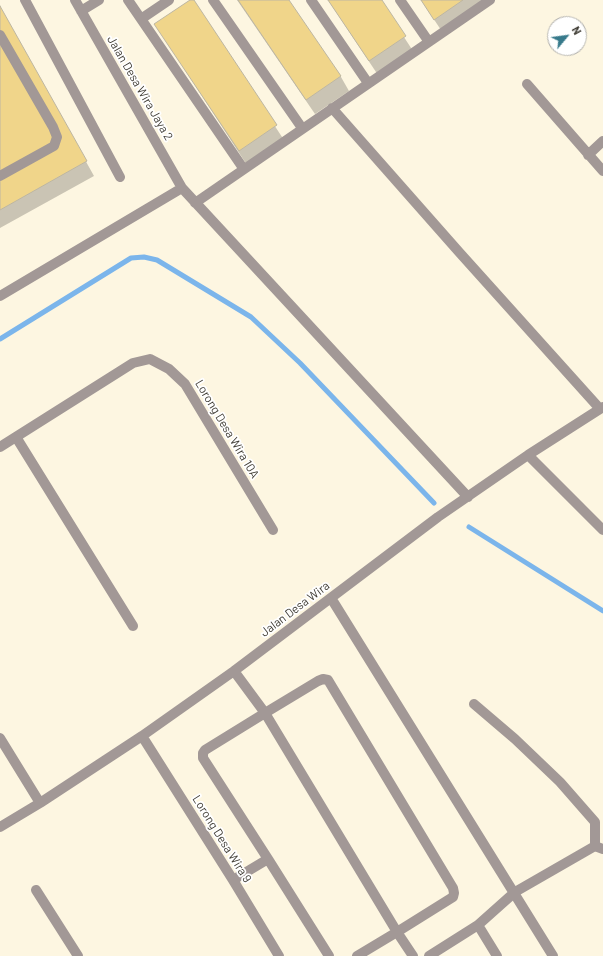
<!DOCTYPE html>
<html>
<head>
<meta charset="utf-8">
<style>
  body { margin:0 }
  #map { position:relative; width:603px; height:956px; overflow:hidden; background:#fdf6e1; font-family:Barlow,sans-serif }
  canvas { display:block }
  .north { position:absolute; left:547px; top:16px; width:40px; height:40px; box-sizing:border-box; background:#fff; border:1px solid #b2b1ad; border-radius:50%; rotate:61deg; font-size:11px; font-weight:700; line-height:16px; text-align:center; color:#3e3b33 }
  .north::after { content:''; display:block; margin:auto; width:14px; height:18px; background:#377a8b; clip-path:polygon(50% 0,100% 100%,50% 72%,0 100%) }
</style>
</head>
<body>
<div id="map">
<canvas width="603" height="956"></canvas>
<div class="north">N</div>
</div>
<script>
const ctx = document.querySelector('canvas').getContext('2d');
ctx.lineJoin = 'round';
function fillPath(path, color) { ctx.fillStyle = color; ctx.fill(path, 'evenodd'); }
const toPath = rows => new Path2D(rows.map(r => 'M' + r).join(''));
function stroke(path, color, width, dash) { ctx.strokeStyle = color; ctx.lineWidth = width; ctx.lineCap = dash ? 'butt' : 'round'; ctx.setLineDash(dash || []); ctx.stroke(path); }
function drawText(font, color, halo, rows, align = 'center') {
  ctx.font = font + ' Barlow,sans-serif'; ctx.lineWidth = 3.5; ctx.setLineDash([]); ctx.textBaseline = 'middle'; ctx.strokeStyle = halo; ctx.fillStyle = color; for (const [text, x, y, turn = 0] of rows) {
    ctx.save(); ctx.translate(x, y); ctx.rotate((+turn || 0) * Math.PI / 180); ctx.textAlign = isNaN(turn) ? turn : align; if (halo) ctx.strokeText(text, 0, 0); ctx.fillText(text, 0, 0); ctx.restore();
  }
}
fillPath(toPath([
  [192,0,284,140,247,165,155,24],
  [237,0,288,0,341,77,349,91,315,114],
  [328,0,380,0,413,51,378,75],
  [421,0,491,0,443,33],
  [0,7,94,176,0,228]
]), '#0003');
stroke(toPath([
  [0,339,131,258,144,257,157,260,251,317,300,363,434,503],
  [469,527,603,611]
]), '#7bb5eb', 5);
const building = toPath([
  [190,0,194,0,277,125,239,151,154,24,190,0],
  [238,0,289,0,341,76,306,100,238,0],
  [328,0,382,0,406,36,369,61,328,0],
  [421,0,463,0,434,20,421,0],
  [0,6,87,161,0,210,0,6]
]);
fillPath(building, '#f0d58a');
stroke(building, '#bdb6a2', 1);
stroke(toPath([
  [25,0,120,177],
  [75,0,182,188,468,497],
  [128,0,243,168],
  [213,0,302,128],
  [311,0,368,83],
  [400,0,429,42],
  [81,11,99,0],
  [141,19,169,0],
  [0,35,53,127,57,137,54,146,0,176],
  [527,84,603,171],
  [332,108,459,252,600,409],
  [588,155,603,141],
  [195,203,490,0],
  [0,296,182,188],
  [16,437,133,626],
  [0,447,133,363,150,359,169,369,185,384,273,530],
  [528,455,603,530],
  [331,598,553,956],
  [234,671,265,713,318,681,323,679,328,680,453,888,454,893,453,897,397,932,413,956],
  [474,704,515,739,560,782,595,822,595,846],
  [142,736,233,880,279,956],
  [0,738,40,803],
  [0,827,40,803,142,736,234,671,438,517,528,455,603,407],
  [268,859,329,956],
  [233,880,268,859,203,758,203,753,205,750,265,713,397,932,357,956],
  [36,890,78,956],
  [478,925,497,956],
  [429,956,478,925,515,892,595,846,603,849]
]), '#a29896', 10);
drawText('12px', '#3e3b33', '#fff', [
  ["Jalan Desa Wira Jaya 2",140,88,60],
  ["Lorong Desa Wira 10A",227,429,59],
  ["Jalan Desa Wira",295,609,-37],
  ["Lorong Desa Wira 9",222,839,58]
]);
</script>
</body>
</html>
